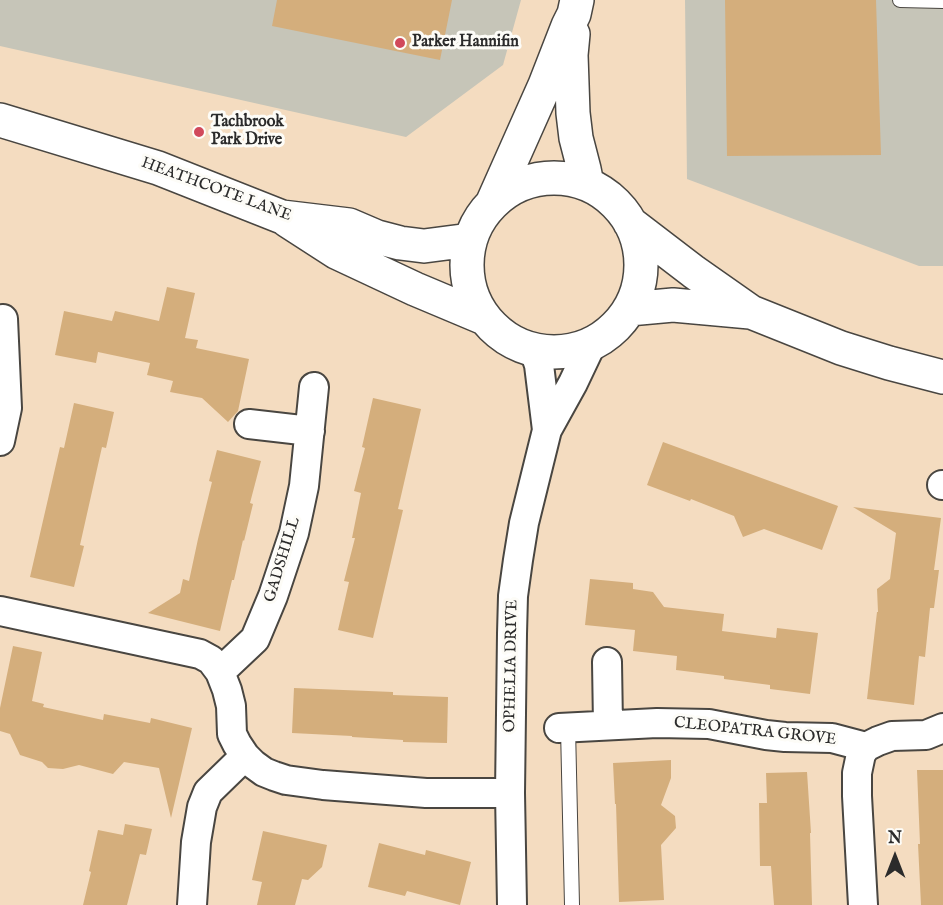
<!DOCTYPE html>
<html>
<head>
<meta charset="utf-8">
<style>
  body { margin:0 }
  #map { position:relative; width:943px; height:905px; overflow:hidden; background:#f4dcc0; font-family:"IM FELL English",serif }
  canvas { display:block }
  .north { position:absolute; left:865px; top:827px; width:60px; height:60px; -webkit-text-stroke:4px #fdfcf7; paint-order:stroke; rotate:0deg; font-size:16px; font-weight:700; line-height:24px; text-align:center; color:#2b2b2b }
  .north::after { content:''; display:block; margin:auto; width:21px; height:27px; background:#2b2b2b; clip-path:polygon(50% 0,100% 100%,50% 72%,0 100%) }
</style>
</head>
<body>
<div id="map">
<canvas width="943" height="905"></canvas>
<div class="north">N</div>
</div>
<script>
const ctx = document.querySelector('canvas').getContext('2d');
ctx.lineJoin = 'round';
function fillPath(path, color) { ctx.fillStyle = color; ctx.fill(path, 'evenodd'); }
const toPath = rows => new Path2D(rows.map(r => 'M' + r).join(''));
function stroke(path, color, width, dash) { ctx.strokeStyle = color; ctx.lineWidth = width; ctx.lineCap = dash ? 'butt' : 'round'; ctx.setLineDash(dash || []); ctx.stroke(path); }
function drawText(font, color, halo, rows, align = 'center') {
  ctx.font = font + ' "IM FELL English",serif'; ctx.lineWidth = 6; ctx.setLineDash([]); ctx.textBaseline = 'middle'; ctx.strokeStyle = halo; ctx.fillStyle = color; for (const [text, x, y, turn = 0] of rows) {
    ctx.save(); ctx.translate(x, y); ctx.rotate((+turn || 0) * Math.PI / 180); ctx.textAlign = isNaN(turn) ? turn : align; if (halo) ctx.strokeText(text, 0, 0); ctx.fillText(text, 0, 0); ctx.restore();
  }
}
fillPath(toPath([
  [0,0,521,0,503,65,406,137,0,46],
  [685,0,943,0,943,266,919,266,687,179]
]), '#c6c5b8');
fillPath(toPath([
  [277,0,452,0,440,60,272,26],
  [725,0,876,0,881,155,727,156],
  [167,287,195,293,185,338,198,340,196,348,249,359,238,411,228,422,202,398,170,392,173,381,147,375,150,363,98,352,96,363,55,355,64,311,112,321,115,311,159,321],
  [373,398,421,409,398,509,403,510,373,638,338,630,349,582,344,581,355,538,352,538,361,493,354,491,365,448,362,447],
  [74,403,114,412,106,448,102,447,80,545,84,546,74,587,30,577,60,447,64,448],
  [663,442,838,506,822,550,764,529,743,537,734,516,691,499,690,501,647,485],
  [217,450,261,461,250,503,253,504,244,541,243,540,234,580,232,580,220,631,148,613,180,593,183,579,189,581,198,539,212,482,209,481],
  [853,507,941,518,934,570,939,570,934,608,930,608,925,657,919,656,914,705,867,699,877,612,878,612,877,589,890,579,896,533],
  [590,579,633,583,633,589,653,592,664,607,724,614,722,631,776,638,777,628,818,633,810,694,770,689,770,685,724,679,724,676,676,670,677,656,633,651,635,630,585,625],
  [13,646,42,652,32,701,44,704,43,707,103,720,104,714,150,723,151,718,192,728,171,818,159,768,124,762,113,774,79,765,63,769,48,768,42,762,20,755,10,734,0,731,0,708],
  [294,688,393,692,393,695,448,697,447,743,403,742,403,740,352,737,352,736,292,733],
  [671,760,671,778,661,805,675,816,676,828,661,845,664,900,619,902,616,804,615,804,613,763],
  [917,770,943,770,943,905,921,905,918,844,920,844],
  [807,772,811,833,810,833,812,905,774,905,771,866,760,866,759,803,767,803,766,773],
  [125,824,152,829,146,855,140,854,127,905,83,905,91,872,89,871,98,830,123,835],
  [263,831,327,845,322,867,308,880,302,879,295,905,257,905,262,882,252,880],
  [379,843,425,855,426,850,471,862,460,905,407,891,405,896,368,887]
]), '#d4ae7c');
const service = toPath([
  [900,0,943,1],
  [568,728,572,905]
]);
const minor = toPath([
  [534,350,539,365,547,430],
  [249,424,310,431],
  [0,441,7,408,3,319],
  [942,485,943,485],
  [0,611,200,654,211,660,220,672,227,690,231,706,232,734,237,744,245,756,253,764,264,772,274,776,286,780,323,785,426,793,510,793],
  [607,662,608,725],
  [220,672,255,639,273,596,294,533,304,486,314,387],
  [559,728,657,723,709,724,766,735,785,737,832,738,866,747],
  [192,905,196,842,202,807,208,792,245,756],
  [512,905,510,793,512,634,513,596,518,560,524,523,547,430,573,383,592,343],
  [863,905,857,796,857,773,861,754,866,747,878,741,892,736,926,735,943,728]
]);
const tertiary = toPath([
  [573,34,571,55,573,113,576,138,584,169,587,184],
  [0,120,158,168,282,217,349,225,377,237,400,243,424,246,470,240],
  '467 265a87 87 0 1 1 174 0a87 87 0 1 1-174 0Z',
  [492,204,545,85,568,26,574,14,577,0],
  [288,221,336,252,415,289,484,318],
  [630,223,694,272,751,312,841,348,889,363,943,377],
  [629,309,673,305,750,312]
]);
stroke(service, '#494641', 16);
stroke(minor, '#494641', 32);
stroke(tertiary, '#494641', 36);
stroke(service, '#fff', 14);
stroke(minor, '#fff', 28);
stroke(tertiary, '#fff', 33);
for (const [x, y, r, color] of [
  [400,43,6,"#d1495b"],
  [199,132,6,"#d1495b"]
]) { const dot = new Path2D(); dot.arc(x, y, r, 0, 2 * Math.PI); ctx.fillStyle = color; ctx.fill(dot); stroke(dot, '#fdfcf7', 2); }
drawText('bold 16px', '#2b2b2b', '#fdfcf7', [
  ["Parker Hannifin",412,43],
  ["Tachbrook",211,123],
  ["Park Drive",211,141]
], 'left');
drawText('16px', '#2b2b2b', '#fdfcf7', [
  ["HEATHCOTE LANE",216,190,20],
  ["GADSHILL",283,560,-73],
  ["OPHELIA DRIVE",512,666,-89],
  ["CLEOPATRA GROVE",755,732,6]
]);
</script>
</body>
</html>
